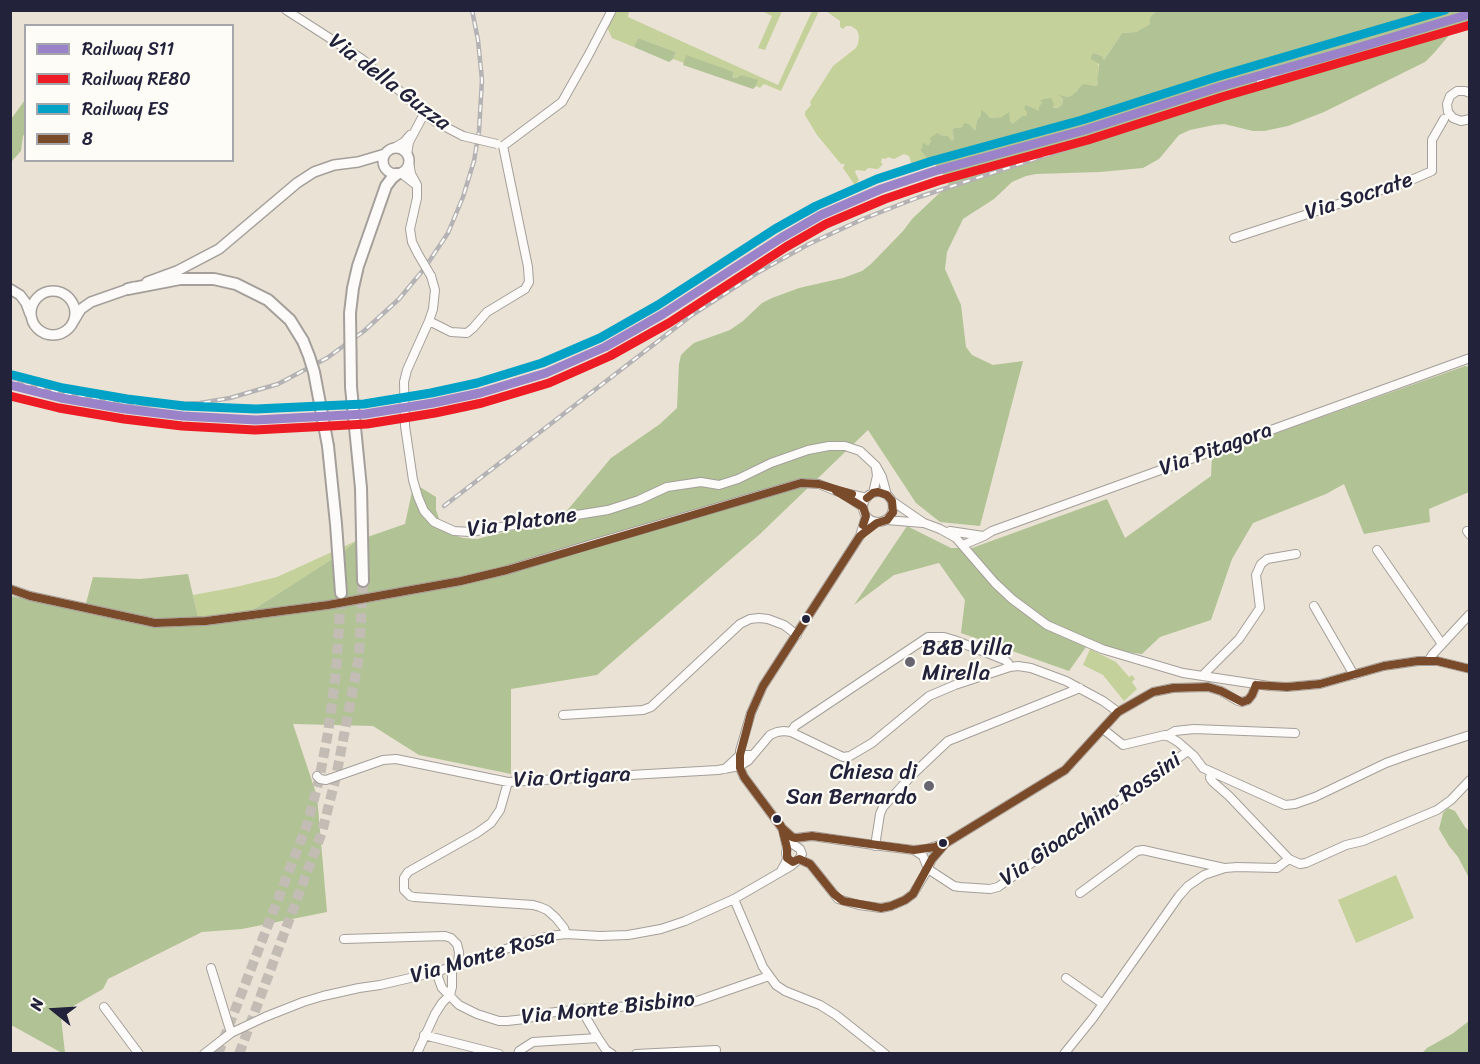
<!DOCTYPE html>
<html>
<head>
<meta charset="utf-8">
<style>
  body { margin:0 }
  #map { position:relative; width:1480px; height:1064px; overflow:hidden; background:#eae2d4; font-family:Sriracha,sans-serif }
  canvas { display:block }
  .frame { position:absolute; inset:0; border:12px solid #22223b; pointer-events:none }
  .legend { position:absolute; left:24px; top:24px; width:210px; height:138px; box-sizing:border-box; background:#fdfcf7; border:2px solid #a5a5ac; margin:0; padding:8px 10px; list-style:none; font-size:18px; color:#22223b }
  .legend li { display:flex; align-items:center; gap:12px; height:30px }
  .legend b { width:30px; border:2px solid #a5a5ac }
  .north { position:absolute; left:24px; top:980px; width:60px; height:60px; -webkit-text-stroke:4px #fdfcf7; paint-order:stroke; rotate:288deg; font-size:16px; font-weight:700; line-height:24px; text-align:center; color:#22223b }
  .north::after { content:''; display:block; margin:auto; width:21px; height:27px; background:#22223b; clip-path:polygon(50% 0,100% 100%,50% 72%,0 100%) }
</style>
</head>
<body>
<div id="map">
<canvas width="1480" height="1064"></canvas>
<div class="frame"></div>
<ul class="legend">
<li><b style="height:8px;background:#9a83c9"></b>Railway S11</li>
<li><b style="height:8px;background:#ed1c24"></b>Railway RE80</li>
<li><b style="height:8px;background:#02a2c7"></b>Railway ES</li>
<li><b style="height:8px;background:#7a4b2a"></b>8</li>
</ul>
<div class="north">N</div>
</div>
<script>
const ctx = document.querySelector('canvas').getContext('2d');
ctx.lineJoin = 'round';
function fillPath(path, color) { ctx.fillStyle = color; ctx.fill(path, 'evenodd'); }
const toPath = rows => new Path2D(rows.map(r => 'M' + r).join(''));
function stroke(path, color, width, dash) { ctx.strokeStyle = color; ctx.lineWidth = width; ctx.lineCap = dash ? 'butt' : 'round'; ctx.setLineDash(dash || []); ctx.stroke(path); }
function drawText(font, color, halo, rows, align = 'center') {
  ctx.font = font + ' Sriracha,sans-serif'; ctx.lineWidth = 4.5; ctx.setLineDash([]); ctx.textBaseline = 'middle'; ctx.strokeStyle = halo; ctx.fillStyle = color; for (const [text, x, y, turn = 0] of rows) {
    ctx.save(); ctx.translate(x, y); ctx.rotate((+turn || 0) * Math.PI / 180); ctx.textAlign = isNaN(turn) ? turn : align; if (halo) ctx.strokeText(text, 0, 0); ctx.fillText(text, 0, 0); ctx.restore();
  }
}
fillPath(toPath([
  [617,11,629,11,628,17,778,85,812,11,819,11,781,91,764,84,760,88,756,86,757,81,741,75,736,78,732,77,734,72,686,56,684,63,673,59,676,52,638,38,634,47,612,38,607,27],
  [780,11,782,11,765,50,758,48,772,16,762,11],
  [826,11,1157,11,1150,17,1150,24,1136,32,1122,33,1104,60,1102,56,1094,53,1099,67,1097,79,1098,85,1077,90,1074,95,1068,97,1060,96,1063,99,1062,105,1057,108,1040,100,1042,103,1039,112,1027,112,1026,117,1022,116,1012,124,1010,120,1002,117,990,118,986,113,981,111,981,115,977,120,975,131,963,127,954,128,952,130,954,138,952,141,948,136,940,135,931,141,928,146,921,151,929,161,912,166,909,156,904,154,894,159,888,157,886,159,882,158,881,163,883,164,878,169,868,168,865,171,856,170,855,172,859,180,856,184,854,184,843,168,845,164,841,164,817,135,805,115,805,112,811,105,810,102,833,66,856,48,858,44,859,36,857,30,851,26,846,26,843,29,840,27,840,21],
  [356,541,340,554,248,613,199,621,193,595,236,587,277,577],
  [1090,649,1116,662,1129,677,1132,675,1135,679,1132,682,1137,689,1124,701,1103,675,1083,665],
  [1396,875,1414,918,1356,943,1338,900]
]), '#c4d19a');
fillPath(toPath([
  [1157,11,1469,11,1469,21,1457,26,1434,53,1425,62,1324,112,1288,126,1264,131,1253,131,1224,124,1214,125,1190,130,1179,135,1159,159,1143,168,1100,172,1036,174,1026,176,1012,182,994,199,963,219,947,252,945,269,961,305,966,347,972,355,993,365,1023,361,980,526,940,522,916,503,868,430,760,534,597,675,511,689,511,774,419,755,373,726,293,724,317,796,327,912,242,929,202,932,108,979,103,989,75,1005,61,1017,65,1053,62,1053,11,1025,11,596,84,611,93,577,140,579,188,574,199,621,248,613,340,554,356,541,405,524,413,487,420,487,436,497,436,510,441,524,451,534,463,538,477,539,489,536,560,519,611,458,660,424,677,408,679,364,681,355,686,350,694,343,730,330,743,321,762,303,772,298,799,288,843,278,862,271,871,264,903,231,913,218,948,185,949,182,935,164,929,161,921,151,921,148,923,148,922,145,924,143,928,146,931,141,930,138,937,133,940,135,948,136,952,141,954,138,952,130,954,128,963,127,963,124,966,123,970,125,975,131,977,120,981,115,981,110,986,113,990,118,1002,117,1009,112,1010,120,1012,124,1022,116,1026,116,1027,112,1024,108,1026,105,1039,111,1039,107,1042,103,1040,100,1051,98,1054,104,1053,107,1057,108,1062,105,1063,99,1059,95,1068,97,1073,95,1083,84,1094,86,1098,85,1097,79,1099,67,1099,64,1091,59,1091,56,1094,53,1102,56,1104,60,1122,33,1136,32,1150,24,1150,17],
  [638,38,676,52,673,59,669,62,634,47],
  [686,55,734,72,732,77,736,78,741,75,758,80,756,86,753,89,683,65],
  [25,100,25,133,23,136,21,151,11,162,11,119],
  [1465,366,1469,367,1469,492,1429,509,1430,522,1364,534,1344,484,1326,494,1253,523,1232,559,1211,620,1160,637,1142,654,1086,647,1069,671,961,633,965,600,939,563,894,575,854,605,907,526,951,548,972,548,1107,499,1125,538,1211,476,1212,456],
  [1448,808,1455,811,1465,827,1469,831,1469,878,1458,857,1449,846,1439,829,1443,813],
  [1469,1021,1469,1053,1422,1053,1427,1048,1452,1034]
]), '#b1c394');
stroke(toPath([
  [218,1054,308,822,319,780,328,733,336,673,341,593],
  [239,1054,322,832,336,777,359,657,363,581]
]), '#c2bcb5', 10, [10, 5]);
const minor = toPath([
  [286,10,362,59,408,98,424,114,436,122,463,136],
  [1470,93,1465,91,1457,91,1450,96,1447,104,1448,112,1453,118,1461,121,1470,119],
  [503,146,562,102,588,56,612,10],
  [394,148,404,142,410,135],
  [407,154,409,142,424,114],
  [409,162,411,174,417,185,417,198,410,229,412,242,418,254],
  [401,173,415,184],
  [1234,238,1409,181,1432,171,1432,140,1444,119],
  [431,276,435,290,433,309,429,321,407,370,404,382,405,426,413,480,418,497,424,511,434,522,454,531,470,532,608,510,639,500,667,487,701,482,719,485,738,479,771,463,808,450,829,446,845,446,860,451,876,466,882,477,887,495],
  [429,321,451,332,467,333,473,328,487,312,525,289,529,282,528,267,503,146],
  '863 507a15 15 0 1 1 30 0a15 15 0 1 1-30 0Z',
  [873,493,877,476,876,468],
  [843,494,863,507],
  [892,501,924,523,940,529,956,538,995,583,1012,599,1047,625,1102,649,1183,673,1269,686,1287,687,1320,684,1384,666,1418,661,1437,661,1470,669],
  [887,520,923,523],
  [950,531,983,536],
  [1467,531,1470,535],
  [963,545,984,536,992,531,1470,358],
  [1377,550,1442,644],
  [10,589,30,596,155,623,206,621,328,605,461,581,507,570,592,544,801,483,819,484,836,491,867,498],
  [1314,606,1354,675],
  [1429,660,1432,655,1470,614],
  [1203,676,1205,673,1239,639,1260,608,1256,575,1261,564,1267,559,1296,554],
  [563,715,643,710,651,707,740,624,750,619,759,618,768,619,784,625,797,635],
  [1103,729,1123,745,1165,735,1168,736,1178,742,1194,756,1203,768,1285,805,1295,804,1315,797,1386,763,1411,754,1470,735],
  [791,732,795,726,807,718,928,637,944,637,954,640,1005,660,1008,663,1010,667],
  [1166,736,1175,731,1194,729,1295,733],
  [741,762,748,761,770,735,777,732,784,731,791,732,843,757,850,756,872,743,929,696,955,685,1010,667,1018,666,1031,668,1066,681,1103,701,1118,712],
  [725,769,740,755,752,755],
  [1211,772,1210,778,1213,782,1229,796,1289,859,1300,864,1306,863,1346,845,1363,841,1437,810,1451,800,1470,780],
  [317,776,320,779,326,780,383,760,396,759,508,782,718,770,740,766,746,762],
  [508,782,500,810,491,823,477,833,408,872,404,878,404,890,410,896,414,897,533,905,540,907,547,910,556,918,564,928,566,934],
  [792,837,796,838,812,836,881,846,914,850,926,849,946,843,1065,770,1118,712,1153,692,1173,688,1208,687,1221,691,1238,701,1242,702,1248,700,1252,695,1256,685],
  [793,841,792,837,782,828,744,777,740,768,740,751,751,713,763,686,860,536,866,516],
  [875,846,880,814,883,807,912,775,948,741,1080,688],
  [914,850,923,856,928,869],
  [799,859,810,864,838,899,859,905,881,908,891,906,905,900,913,894,925,874,932,859,943,846],
  [928,869,954,886,960,887,990,889,998,887,1188,751],
  [781,871,786,862,787,858,786,853,787,848,783,830],
  [1080,893,1137,851,1143,850,1224,868],
  [734,899,763,967,776,985,785,991,820,1005,836,1015,885,1054],
  [344,939,445,936,451,938,457,944,459,952,458,965],
  [211,968,231,1033],
  [436,972,442,988,459,1005,477,1014,499,1021,507,1021,525,1019,548,1013,581,1009,687,1003,697,1001,769,976],
  [1066,978,1103,1004],
  [450,995,452,987,452,967],
  [104,1007,139,1054],
  [581,1009,598,1038],
  [424,1035,499,1054],
  [417,1053,435,1014,442,1003,450,995],
  [204,1054,231,1033,265,1017,303,1002,323,996,359,988,380,985,436,972,530,941,550,936,566,934,600,936,628,935,661,929,685,921,734,899,791,866,799,859,802,854,800,849,794,845],
  [518,1054,519,1051,533,1042,598,1038,606,1050,612,1054],
  [636,1054,716,1050],
  [1064,1054,1093,1018,1179,896,1188,886,1204,875,1225,868,1237,867,1277,868,1289,859]
]);
const major = toPath([
  '383 161a13 13 0 1 1 26 0a13 13 0 1 1-26 0Z',
  [147,282,177,271,219,249,297,183,314,172,334,165,358,162,385,154],
  [10,289,20,295,26,303,30,314],
  '31 313a22 22 0 1 1 44 0a22 22 0 1 1-44 0Z',
  [72,324,81,309,91,302,134,287]
]);
const highway = toPath([
  [128,289,180,279,214,279,236,284,268,300,290,320,303,341],
  [350,313,353,288,358,266,386,186,392,178,397,174],
  [351,387,361,488,363,581],
  [328,446,336,524,341,593]
]);
stroke(minor, '#a49f9a', 10);
stroke(major, '#a49f9a', 12);
stroke(highway, '#a49f9a', 14);
stroke(minor, '#fcfbf9', 8);
stroke(major, '#fcfbf9', 9);
stroke(highway, '#fcfbf9', 10);
const rail = toPath([
  [1257,81,1350,50],
  [10,381,62,393,134,404,156,405,200,403,230,398,278,384,327,358,364,331,399,299,424,269,448,233,463,197,474,161,479,131,482,80,478,40,472,10],
  [444,506,692,315,757,273,809,244,863,219,919,197,1267,83]
]);
stroke(rail, '#b4b2b4', 4.5);
stroke(rail, '#fdfcf7', 2, [7]);
const minorBridge = toPath([
  [463,136,497,144],
  [418,254,431,276]
]);
const highwayBridge = toPath([
  [350,313,351,387],
  [303,341,309,356,314,372,328,446]
]);
stroke(minorBridge, '#a49f9a', 10, []);
stroke(highwayBridge, '#a49f9a', 14, []);
stroke(minorBridge, '#fcfbf9', 8);
stroke(highwayBridge, '#fcfbf9', 10);
stroke(toPath([
  [836,491,863,507,866,516,863,525],
  [867,498,873,493,878,492,887,495,892,501,893,512,887,520,877,523,860,536,763,686,751,713,740,755,740,768,744,777,782,828,787,848,787,858,793,862,799,859,810,864,834,894,843,901,881,908,891,906,905,900,913,894,932,859,946,843,1065,770,1118,712,1153,692,1173,688,1208,687,1221,691,1242,702,1248,700,1252,695,1256,685],
  [10,589,30,596,155,623,206,621,328,605,461,581,507,570,801,483,819,484,852,494],
  [1256,685,1287,687,1320,684,1384,666,1418,661,1437,661,1470,669],
  [777,819,782,828,792,837,796,838,812,836,914,850,935,847,951,840]
]), '#7a4b2a', 8);
stroke(toPath([
  [10,385,61,398,125,409,183,416,256,420,365,414,433,403,480,393,546,373,605,347,663,314,781,238,821,215,881,189,935,171,1085,130,1219,87,1350,50,1470,14]
]), '#9a83c9', 9);
stroke(toPath([
  [10,396,59,408,124,419,182,426,255,430,367,424,435,413,482,403,549,383,610,356,669,323,786,247,826,224,885,199,938,181,1088,140,1222,97,1470,25]
]), '#ed1c24', 9);
stroke(toPath([
  [13,375,63,388,127,399,184,406,256,409,364,404,431,393,477,383,542,363,600,338,658,305,775,229,816,206,877,179,932,161,1082,120,1216,77,1445,10]
]), '#02a2c7', 9);
for (const [x, y, r, color] of [
  [806,619,5,"#22223b"],
  [910,662,6,"#686571"],
  [929,786,6,"#686571"],
  [777,819,5,"#22223b"],
  [943,843,5,"#22223b"]
]) { const dot = new Path2D(); dot.arc(x, y, r, 0, 2 * Math.PI); ctx.fillStyle = color; ctx.fill(dot); stroke(dot, '#fdfcf7', 2); }
drawText('22px', '#22223b', '#fdfcf7', [
  ["Via della Guzza",389,83,37],
  ["Via Socrate",1359,197,-18],
  ["Via Pitagora",1216,450,-20],
  ["Via Platone",522,523,-8],
  ["Via Ortigara",572,778,-3],
  ["Via Gioacchino Rossini",1091,820,-35],
  ["Via Monte Rosa",483,957,-16],
  ["Via Monte Bisbino",608,1009,-6]
]);
drawText('22px', '#22223b', '#fdfcf7', [
  ["B&B Villa",922,649],
  ["Mirella",922,674],
  ["Chiesa di",917,773,"right"],
  ["San Bernardo",917,798,"right"]
], 'left');
</script>
</body>
</html>
